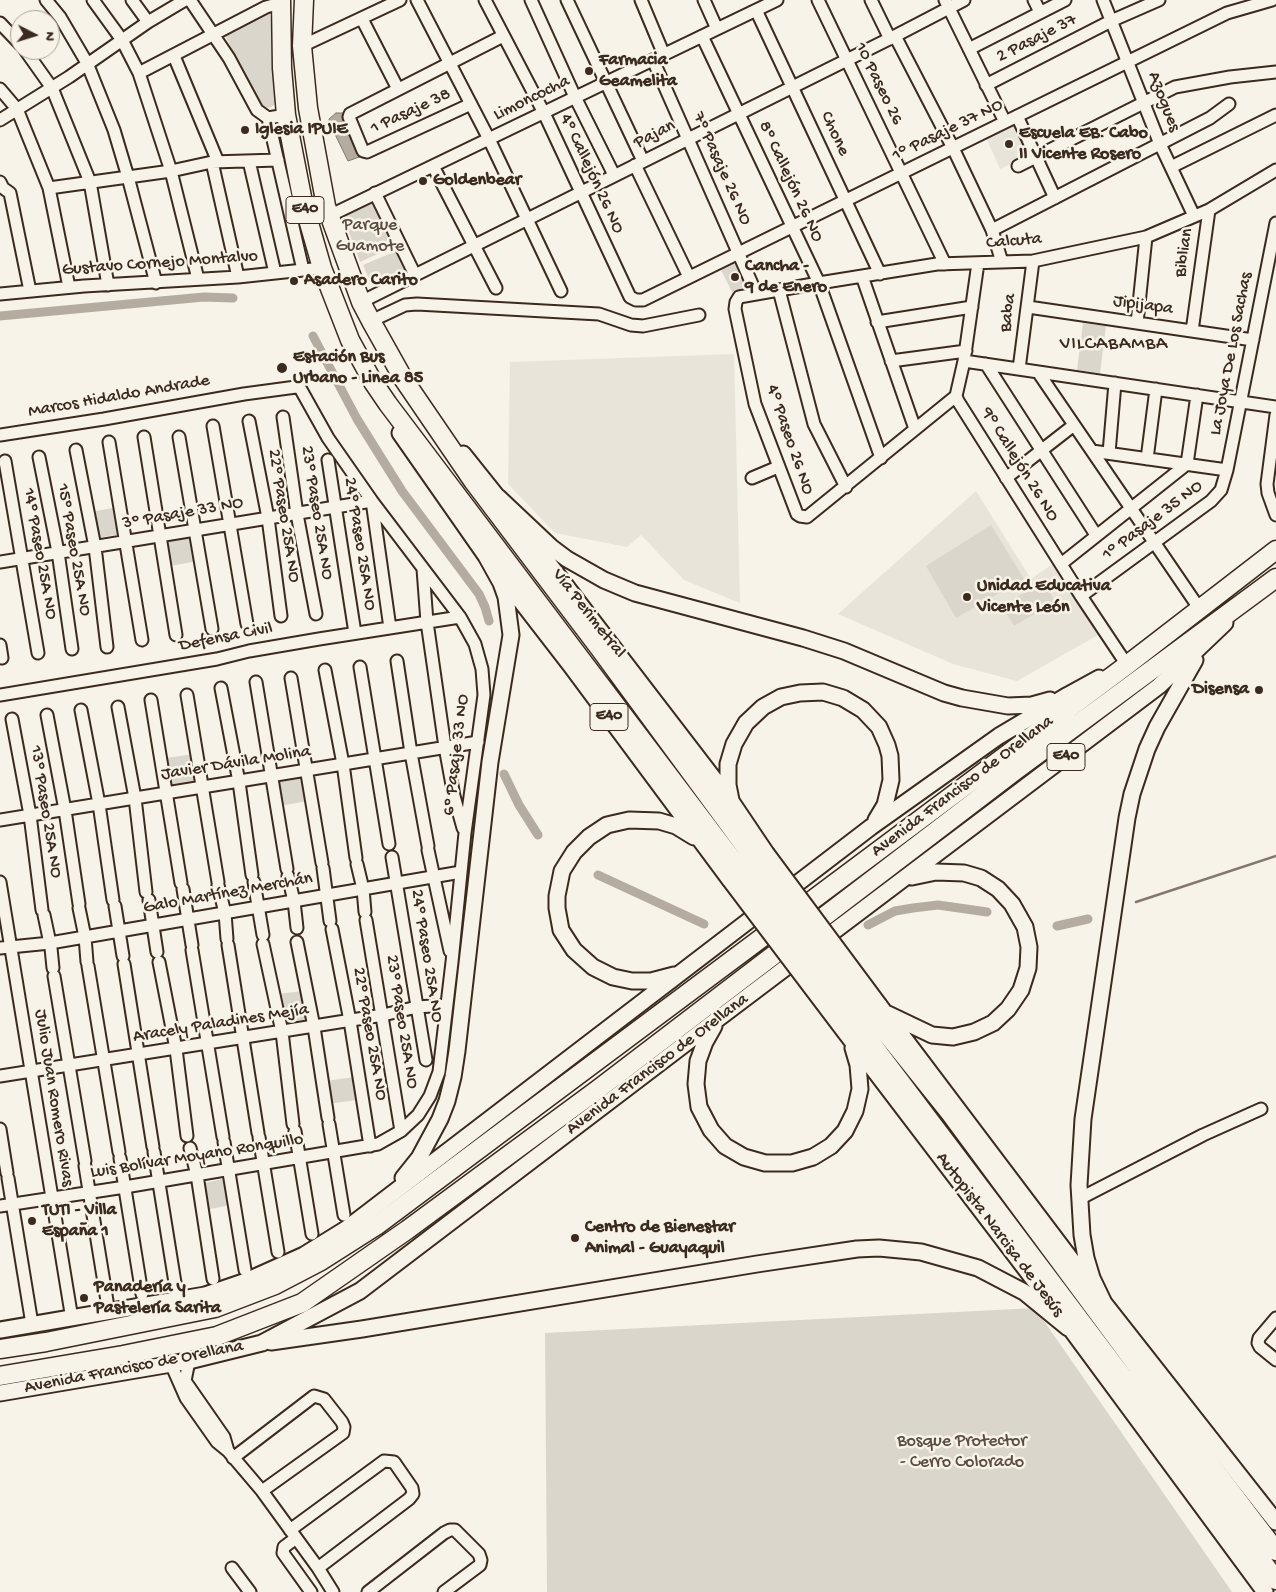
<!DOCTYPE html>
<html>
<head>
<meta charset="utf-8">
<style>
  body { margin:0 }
  #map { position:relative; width:1276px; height:1592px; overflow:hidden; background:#f7f3e8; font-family:"Gochi Hand",sans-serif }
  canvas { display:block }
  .north { position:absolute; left:10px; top:10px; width:50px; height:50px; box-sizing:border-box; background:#f7f3e8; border:1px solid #aca397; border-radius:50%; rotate:95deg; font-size:14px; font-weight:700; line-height:20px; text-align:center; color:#3b2a1e }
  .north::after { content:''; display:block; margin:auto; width:18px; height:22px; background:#3b2a1e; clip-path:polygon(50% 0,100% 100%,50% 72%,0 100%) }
</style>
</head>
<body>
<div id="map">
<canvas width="1276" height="1592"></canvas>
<div class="north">N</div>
</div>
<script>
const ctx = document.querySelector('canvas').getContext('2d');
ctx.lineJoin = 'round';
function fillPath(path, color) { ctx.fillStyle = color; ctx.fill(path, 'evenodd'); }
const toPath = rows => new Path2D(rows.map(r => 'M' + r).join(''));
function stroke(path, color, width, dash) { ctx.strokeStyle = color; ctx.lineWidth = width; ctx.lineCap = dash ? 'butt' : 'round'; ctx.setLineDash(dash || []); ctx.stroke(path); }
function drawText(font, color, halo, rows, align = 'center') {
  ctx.font = font + ' "Gochi Hand",sans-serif'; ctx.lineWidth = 5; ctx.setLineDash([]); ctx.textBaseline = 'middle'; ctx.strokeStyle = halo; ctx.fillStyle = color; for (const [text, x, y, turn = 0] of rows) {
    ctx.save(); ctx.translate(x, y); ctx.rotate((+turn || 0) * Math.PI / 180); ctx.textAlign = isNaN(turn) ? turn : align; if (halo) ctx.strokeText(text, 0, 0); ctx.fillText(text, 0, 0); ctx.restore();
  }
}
fillPath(toPath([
  [1016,119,1032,154,1000,169,985,135],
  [734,354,740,603,684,580,641,535,627,547,555,533,508,484,510,362],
  [976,491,1031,579,1054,563,1100,634,1017,681,953,664,838,614]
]), '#e9e4d9');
fillPath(toPath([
  [270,11,276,101,274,105,269,108,259,105,224,33],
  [374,201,395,246,360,262,343,216],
  [396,251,405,272,372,286,363,265],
  [737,258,751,289,734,296,719,266],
  [1083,323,1106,326,1100,373,1077,370],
  [118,507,123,534,96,538,91,512],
  [991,525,1024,579,956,618,926,566],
  [193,532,198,561,170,566,164,537],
  [1044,581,1055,602,1014,626,1002,606],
  [194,754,198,781,170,785,166,758],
  [303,772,308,801,280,806,276,776],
  [304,991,309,1020,282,1024,276,994],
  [354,1077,356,1100,328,1104,326,1081],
  [227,1178,231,1205,205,1210,200,1184],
  [1035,1308,1232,1592,547,1592,545,1333]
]), '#dbd6cb');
const water = toPath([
  [336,113,343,113,362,156,348,161,329,122,329,119,336,113]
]);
fillPath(water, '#b4aca0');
stroke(water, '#84786c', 1);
stroke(toPath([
  [1136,902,1276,856]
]), '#84786c', 2.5);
stroke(toPath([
  [0,316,204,297,233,298],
  [313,336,357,419,402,491,479,594,485,607,489,621],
  [504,774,519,805,538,835],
  [598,875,704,924],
  [868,925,895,911,913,908,938,905,987,912],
  [1057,926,1088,919]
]), '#b4aca0', 9);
const minor = toPath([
  [46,0,60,17,87,63,114,130,128,177,156,283],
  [93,0,122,40,139,73,171,171,198,279],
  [132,0,148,22],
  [190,0,229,58,257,110,268,118,286,115],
  [417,0,489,139,561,291],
  [485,0,544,113,630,297,636,300,643,300,1227,13,1272,0],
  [531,0,575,97,614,175],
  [567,0,643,161],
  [641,0,664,55],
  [704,0,717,29],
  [818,0,945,264],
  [871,0,890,39],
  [945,0,1005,122],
  [1034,0,1040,12],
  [1103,0,1160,144,1194,216],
  [756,10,880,274],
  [362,19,398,89],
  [0,23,20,44],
  [702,36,819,283,881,458],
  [895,36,953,148,992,230,1002,262],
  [302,46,400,0],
  [969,49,1065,0],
  [25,50,52,88,90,182,108,285],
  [174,56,218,162],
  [653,60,756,293],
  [139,73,266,7,281,3],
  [986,85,1111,21,1159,0],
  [0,89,17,109,49,188,69,287],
  [471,104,367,152,363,151,349,117,350,114,503,36],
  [1017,116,1055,198],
  [268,118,303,270],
  [0,120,69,77,148,22,185,0],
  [249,161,275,273],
  [212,162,238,277],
  [635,165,689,277],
  [433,166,496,288],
  [1018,166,1175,87,1230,77,1276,72],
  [1171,167,1276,115],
  [0,182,3,188,10,193,30,291],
  [49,188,171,171,212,162,278,160],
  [375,193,415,275],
  [329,216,777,0],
  [992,230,1210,118,1229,104],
  [978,263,964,361,956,396,958,401,1081,596,1127,665],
  [862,276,915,429],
  [779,290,814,424,846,487],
  [0,294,84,286,238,277,322,268],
  [361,302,895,36,964,0],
  [1028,307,1253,340],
  [371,321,405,305,417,304,599,314,631,325,643,326,699,315],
  [877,322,972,307],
  [1137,323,1146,237],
  [1192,331,1209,210],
  [891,361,966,351],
  [964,361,1276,407],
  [986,364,1096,535],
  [1019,369,1033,261],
  [1038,372,1199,608],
  [956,396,807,517,800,516,797,514,755,404,735,309,736,302,739,297,819,283,937,264,1033,261,1146,237,1209,210,1276,170],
  [1276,415,1267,484,1268,493,1276,515],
  [283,417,297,514,316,614],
  [249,421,268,518,281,616],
  [213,426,247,624],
  [0,435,104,419,244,394,296,387,300,388,328,438,372,501,460,617,475,644,482,669,484,695,465,833,452,962,439,1072,430,1096,418,1115,401,1131,378,1144,125,1187,0,1206],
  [144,437,176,635],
  [179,437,212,629],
  [109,442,142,640],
  [76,450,95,547,107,647],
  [1092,451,1227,470],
  [1109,453,1115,383],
  [39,457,58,552,72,649],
  [1147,459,1156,389],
  [328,460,355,633],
  [5,461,38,653],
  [752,478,778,467],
  [1006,478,1074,425],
  [0,562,372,501,390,628],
  [1061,564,1187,464,1197,395],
  [423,569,427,622,445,747,454,796,463,828],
  [1081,596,1211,501,1221,490,1227,470,1276,223],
  [0,645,2,658],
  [397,661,411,753,428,846],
  [360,667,389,844],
  [325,670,343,764,356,858],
  [291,678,322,863],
  [256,682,287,869],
  [221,688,239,782,252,875],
  [0,695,217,659,249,651,319,639,460,617],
  [187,695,218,882],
  [151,700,181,883],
  [118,707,135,798,146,892],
  [81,710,99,804,113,900],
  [47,715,65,810,79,904],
  [12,719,30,815,42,910],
  [0,820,478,742],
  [428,850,450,951],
  [392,857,426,1060],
  [357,864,363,889,365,912],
  [323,868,330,921],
  [288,876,294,901,297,928],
  [0,882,72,1319],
  [254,882,263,935],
  [218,885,225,913,227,939],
  [183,889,192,945],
  [149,900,157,952],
  [115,906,123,956],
  [79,908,85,937,87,962],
  [44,915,51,948,53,968],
  [366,920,401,1131],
  [332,929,350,1021,370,1146],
  [297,942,314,1027,328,1118],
  [263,944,282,1032,293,1124],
  [228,945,258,1133],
  [0,948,50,943,461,872],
  [192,950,223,1137],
  [159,962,176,1049,187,1136],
  [124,964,153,1147],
  [88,966,119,1152],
  [54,976,85,1161],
  [0,1076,383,1015,417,1007,447,1005],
  [329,1124,344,1215],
  [0,1129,7,1173],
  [295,1131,312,1234],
  [259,1137,278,1252],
  [224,1142,245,1270],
  [190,1148,197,1175,213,1279],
  [154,1152,176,1289],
  [120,1158,142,1294],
  [85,1166,107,1301],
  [8,1178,32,1324],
  [1079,1199,1203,1135,1261,1109],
  [1276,1318,1259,1338,1258,1343,1260,1347,1276,1360],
  [189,1361,185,1381,224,1437,228,1451],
  [171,1364,186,1398,217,1442,228,1451,262,1491,318,1568,333,1592],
  [233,1458,314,1396,324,1399,342,1422,344,1427,343,1433,262,1491],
  [290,1530,384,1461,394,1462,412,1488,413,1494,409,1499,318,1568],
  [296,1538,284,1547,283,1553,311,1592],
  [232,1568,250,1592],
  [368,1592,444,1533,450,1530,455,1530,479,1554,481,1560,480,1565,444,1592]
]);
const major = toPath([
  [400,433,486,556,571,666,730,880],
  [463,454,503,504],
  [498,497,551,547,567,559,604,580,635,593,803,638,844,651,944,693,962,698,1008,706,1032,705,1050,700],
  [523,530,731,801,766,853],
  [731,800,728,785,728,764,734,744,746,723,763,707,781,697,800,693,823,692,843,698,863,710,879,727,887,745,890,756,891,780,885,805,876,820],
  [674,975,651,981,632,981,613,977,593,967,574,950,561,930,557,908,557,896,562,871,574,852,589,837,607,825,629,820,659,821,676,826,694,837],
  [879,1005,1104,1303,1276,1522],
  [888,1014,932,1035,953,1037,974,1032,993,1023,1008,1009,1021,990,1028,968,1029,947,1025,927,1012,904,998,889,981,878,964,873,936,872,912,877],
  [714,1026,705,1042,698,1061,696,1084,699,1107,711,1130,725,1146,744,1157,765,1163,792,1163,813,1157,831,1146,845,1131,855,1111,860,1089,858,1065,853,1048],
  [845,1032,1056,1309,1265,1592],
  [403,1178,419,1158,440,1119,447,1101,453,1077,457,1051,490,762,511,635,506,597,501,583,486,556],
  [1104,1303,1092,1278,1086,1258,1082,1235,1079,1185,1083,1119,1127,818,1132,794,1147,749,1157,727,1195,660],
  [0,1330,205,1295,246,1281,304,1255,346,1229,871,827,999,736,1068,695,1099,678],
  [271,1342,362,1329,757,1264,857,1249,879,1248,921,1252,978,1268,1024,1292,1068,1328],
  [0,1393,189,1361,262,1343,360,1291,719,1018,1159,686,1225,623]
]);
const highway = toPath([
  [281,0,282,68,286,115,303,202,322,268,350,340,373,382,388,404,741,871],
  [304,0,302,46,308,108,326,206,361,302,371,321,404,380,473,481,600,649,755,860],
  [870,1013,950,1113,1186,1432,1276,1551],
  [856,1023,1276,1580],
  [0,1349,46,1342,215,1308,275,1285,321,1261,376,1226,1127,665,1276,550],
  [0,1376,123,1355,217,1336,302,1303,407,1230,597,1090,1016,770,1276,578]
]);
stroke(minor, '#3b2a1e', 15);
stroke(major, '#3b2a1e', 19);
stroke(highway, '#3b2a1e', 21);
stroke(minor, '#f7f3e8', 11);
stroke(major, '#f7f3e8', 15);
stroke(highway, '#f7f3e8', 18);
const majorBridge = toPath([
  [766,853,879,1005],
  [730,880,845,1032]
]);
const highwayBridge = toPath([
  [755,860,870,1013],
  [741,871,856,1023]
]);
stroke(majorBridge, '#3b2a1e', 19, []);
stroke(highwayBridge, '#3b2a1e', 21, []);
stroke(majorBridge, '#f7f3e8', 15);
stroke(highwayBridge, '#f7f3e8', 18);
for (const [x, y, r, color] of [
  [589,71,5,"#3b2a1e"],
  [245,130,5,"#3b2a1e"],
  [1009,144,5,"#3b2a1e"],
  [423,181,5,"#3b2a1e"],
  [735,277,5,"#3b2a1e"],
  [294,281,5,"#3b2a1e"],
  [282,368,6,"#3b2a1e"],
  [967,597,5,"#3b2a1e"],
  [1259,690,5,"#3b2a1e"],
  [32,1221,5,"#3b2a1e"],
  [575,1238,5,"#3b2a1e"],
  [84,1298,5,"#3b2a1e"]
]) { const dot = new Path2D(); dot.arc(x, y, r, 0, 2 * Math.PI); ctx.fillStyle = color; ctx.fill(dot); stroke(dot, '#f7f3e8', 2); }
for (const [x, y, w] of [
  [305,210,38],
  [609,717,38],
  [1066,757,38]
]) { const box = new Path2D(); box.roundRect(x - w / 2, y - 13.5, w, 27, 4); ctx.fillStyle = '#f7f3e8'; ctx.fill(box); stroke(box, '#3b2a1e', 1); }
drawText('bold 16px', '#3b2a1e', null, [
  ["E40",305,210],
  ["E40",609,717],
  ["E40",1066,757]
]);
drawText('18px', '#3b2a1e', '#f7f3e8', [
  ["2 Pasaje 37",1037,39,-27],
  ["10 Paseo 26",878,84,64],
  ["Limoncocha",532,99,-26],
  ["Azogues",1163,102,69],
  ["1 Pasaje 38",411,112,-25],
  ["1° Pasaje 37 NO",948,131,-26],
  ["Chone",834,134,65],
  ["Pajan",655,135,-27],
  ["7º Pasaje 26 NO",721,169,66],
  ["4º Callejón 26 NO",591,174,65],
  ["8º Callejón 26 NO",790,182,65],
  ["Calcuta",1014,242,-5],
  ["Biblian",1185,253,-82],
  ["Gustavo Cornejo Montalvo",160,264,-4],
  ["Jipijapa",1143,306,8],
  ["Baba",1009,313,-83],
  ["La Joya De Los Sachas",1232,354,-79],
  ["Marcos Hidaldo Andrade",119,397,-10],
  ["4° Paseo 26 NO",789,440,71],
  ["9° Callejón 26 NO",1019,465,58],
  ["23º Paseo 25A NO",316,513,81],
  ["3º Pasaje 33 NO",183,514,-10],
  ["22º Paseo 25A NO",283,516,81],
  ["1° Pasaje 35 NO",1153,521,-37],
  ["24º Paseo 25A NO",359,544,81],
  ["15º Paseo 25A NO",73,550,80],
  ["14º Paseo 25A NO",39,554,80],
  ["Vía Perimetral",588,614,52],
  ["Defensa Civil",226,638,-11],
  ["6º Pasaje 33 NO",457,755,-83],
  ["Javier Dávila Molina",236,764,-9],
  ["Avenida Francisco de Orellana",963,787,-37],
  ["13º Paseo 25A NO",45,812,81],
  ["Galo Martínez Merchán",228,894,-10],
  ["24º Paseo 25A NO",426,956,81],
  ["23º Paseo 25A NO",401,1022,81],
  ["Aracely Paladines Mejía",221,1024,-9],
  ["22º Paseo 25A NO",369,1034,80],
  ["Avenida Francisco de Orellana",658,1065,-37],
  ["Julio Juan Romero Rivas",53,1098,81],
  ["Luis Bolívar Moyano Ronquillo",197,1157,-9],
  ["Autopista Narcisa de Jesús",999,1235,53],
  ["Avenida Francisco de Orellana",134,1368,-11]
]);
drawText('bold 18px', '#3b2a1e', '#f7f3e8', [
  ["Farmacia",599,61],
  ["Geamelita",599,82],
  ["Iglesia IPUIE",255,130],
  ["Escuela EB. Cabo",1019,134],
  ["II Vicente Rosero",1019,155],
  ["Goldenbear",433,181],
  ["Cancha -",745,267],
  ["9 de Enero",745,288],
  ["Asadero Carito",304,281],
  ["Estación Bus",293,358],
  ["Urbano - Linea 85",293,379],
  ["Unidad Educativa",977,587],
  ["Vicente León",977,608],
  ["Disensa",1249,690,"right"],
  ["TUTI - Villa",42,1211],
  ["España 1",42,1232],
  ["Centro de Bienestar",585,1228],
  ["Animal - Guayaquil",585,1249],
  ["Panadería y",94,1288],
  ["Pastelería Sarita",94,1309]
], 'left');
drawText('18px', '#5b4c41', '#f7f3e8', [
  ["Parque",370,226],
  ["Guamote",370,247],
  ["Bosque Protector",962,1442],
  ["- Cerro Colorado",962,1463]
]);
ctx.letterSpacing = '1px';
drawText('19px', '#3b2a1e', '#f7f3e8', [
  ["VILCABAMBA",1114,345]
]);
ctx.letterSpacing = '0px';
</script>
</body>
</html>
